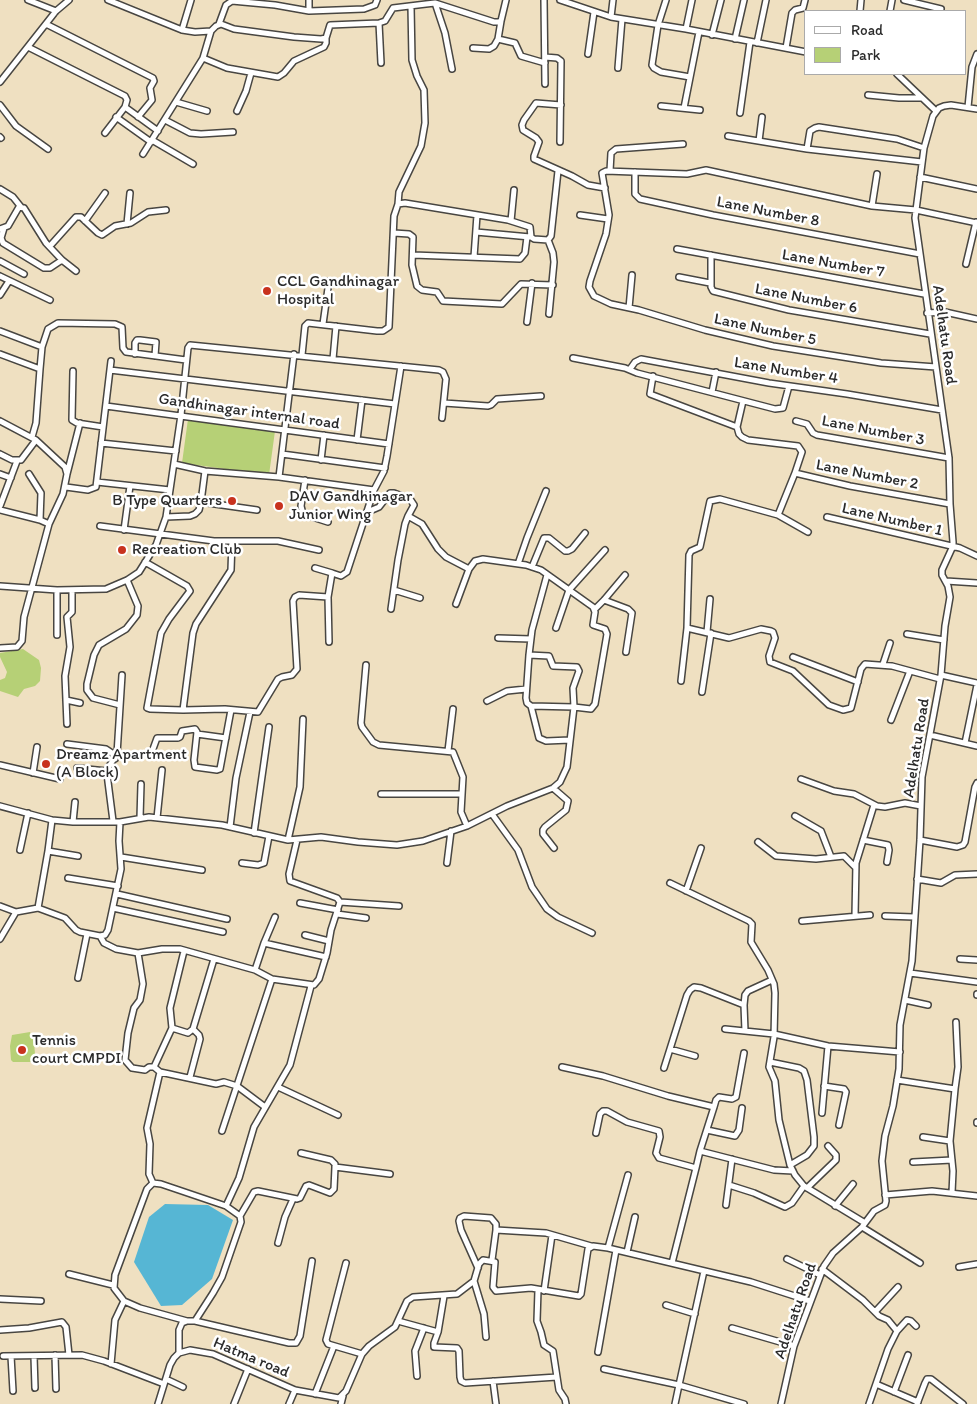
<!DOCTYPE html>
<html>
<head>
<meta charset="utf-8">
<style>
  body { margin:0 }
  #map { position:relative; width:977px; height:1404px; overflow:hidden; background:#efe0c1; font-family:Itim,sans-serif }
  canvas { display:block }
  .legend { position:absolute; left:804px; top:10px; width:162px; height:65px; box-sizing:border-box; background:#fff; border:1px solid #aaa; margin:0; padding:6px 9px; list-style:none; font-size:15px; color:#2b2b2b }
  .legend li { display:flex; align-items:center; gap:10px; height:25px }
  .legend b { width:25px; border:1px solid #aaa }
</style>
</head>
<body>
<div id="map">
<canvas width="977" height="1404"></canvas>
<ul class="legend">
<li><b style="height:6px;background:#fff"></b>Road</li>
<li><b style="height:14px;background:#b6d076"></b>Park</li>
</ul>
</div>
<script>
const ctx = document.querySelector('canvas').getContext('2d');
ctx.lineJoin = 'round';
function fillPath(path, color) { ctx.fillStyle = color; ctx.fill(path, 'evenodd'); }
const toPath = rows => new Path2D(rows.map(r => 'M' + r).join(''));
function stroke(path, color, width, dash) { ctx.strokeStyle = color; ctx.lineWidth = width; ctx.lineCap = dash ? 'butt' : 'round'; ctx.setLineDash(dash || []); ctx.stroke(path); }
function drawText(font, color, halo, rows, align = 'center') {
  ctx.font = font + ' Itim,sans-serif'; ctx.lineWidth = 5; ctx.setLineDash([]); ctx.textBaseline = 'middle'; ctx.strokeStyle = halo; ctx.fillStyle = color; for (const [text, x, y, turn = 0] of rows) {
    ctx.save(); ctx.translate(x, y); ctx.rotate((+turn || 0) * Math.PI / 180); ctx.textAlign = isNaN(turn) ? turn : align; if (halo) ctx.strokeText(text, 0, 0); ctx.fillText(text, 0, 0); ctx.restore();
  }
}
fillPath(toPath([
  [188,419,275,431,269,475,182,463],
  [23,649,39,660,41,668,40,681,35,686,24,689,18,697,0,691,0,680,5,678,7,672,0,657,0,653],
  [30,1032,34,1042,35,1054,33,1062,13,1062,11,1060,10,1046,12,1035]
]), '#b6d076');
fillPath(toPath([
  [165,1204,208,1205,233,1220,212,1279,182,1305,161,1306,134,1262,149,1217]
]), '#56b6d4');
const minor = toPath([
  [28,0,56,11],
  [108,0,182,30,195,32,211,31,216,26,221,24,234,29,294,37,321,39,326,38,330,25,379,23,385,21,393,8,426,4,435,3,494,22,498,22,501,21,506,0],
  [544,0,545,84],
  [560,0,611,17,686,29,806,52],
  [666,0,658,25,652,65,654,68,661,72,690,77],
  [904,0,941,9],
  [435,3,445,33,452,69],
  [309,11,364,9,375,5,377,0],
  [860,11,861,0],
  [890,11,892,0],
  [611,17,613,0],
  [379,23,381,63],
  [46,24,153,78,154,81,150,88,152,100,138,117],
  [219,24,226,5,232,1,275,5,309,11,309,0],
  [686,29,692,0],
  [182,30,191,0],
  [712,35,721,0],
  [498,39,515,43,521,56,545,63],
  [735,39,744,0],
  [757,43,766,0],
  [28,47,125,96,127,100,125,107,105,133],
  [473,48,489,49,494,46,498,39,501,21],
  [786,48,792,13,795,10,803,8,805,0],
  [588,54,594,12],
  [545,57,557,58,561,61,560,142],
  [203,58,227,68,278,77,284,73,294,61,324,47,326,43,326,38],
  [618,68,622,19],
  [897,74,936,111],
  [0,82,56,11,69,0],
  [868,95,899,98,922,98],
  [176,102,207,111],
  [0,105,16,126,48,149],
  [561,105,536,103,524,120,522,125,523,130,536,138,539,142,534,156,534,159,572,176,588,185,605,188],
  [661,106,700,110],
  [125,107,158,131],
  [968,107,972,67,977,54],
  [684,108,699,32],
  [237,111,246,91,251,73],
  [740,113,750,42],
  [116,117,151,142],
  [165,120,190,133,201,134,233,132],
  [728,136,807,149,922,162],
  [0,137,1,138],
  [152,140,193,164],
  [759,141,762,117],
  [807,149,810,131,815,128,819,127,897,139,924,148],
  [143,154,203,58,211,31],
  [610,171,611,153,616,149,683,144],
  [635,172,635,194,640,199,713,215,920,254],
  [920,177,977,189],
  [0,189,13,197,21,207],
  [398,204,405,203,508,220,530,227,531,237,534,239,548,240,551,236,558,171],
  [872,206,877,174],
  [580,215,608,219],
  [85,221,105,193],
  [511,221,514,190],
  [127,224,130,193],
  [4,228,1,238,3,243,44,268,50,268,62,260],
  [0,229,8,226,19,207,24,208,46,243,62,260,76,271],
  [476,232,530,237],
  [394,233,409,234,413,237,412,265,417,286,422,290,437,292,443,301,502,304,521,284,553,285],
  [548,240,553,253,554,262,549,314],
  [50,246,76,217,81,217,98,233,102,235,115,226,131,223,148,212,166,210],
  [677,249,924,294],
  [413,255,520,259,525,253,527,237],
  [711,255,711,287,713,291,789,310,930,334],
  [474,257,477,215],
  [0,261,24,274],
  [966,264,976,222],
  [0,276,50,300],
  [679,277,710,283],
  [0,295,9,281],
  [629,308,632,275],
  [927,313,945,312,977,319],
  [527,322,532,283],
  [323,324,329,281],
  [0,331,42,347,40,369],
  [42,347,48,329,58,323,115,324,122,327,123,348,126,352,186,360],
  [0,354,40,369,36,423,32,437],
  [135,354,135,343,137,340,140,340,156,342,155,356],
  [302,355,305,326,308,323,377,331,383,331,389,327,394,216,398,204,399,192,421,146,425,123,424,90,417,76,412,60,411,6],
  [573,358,625,368,637,373,775,409,783,408,789,386],
  [333,359,336,326],
  [936,367,881,363,773,346,705,330,639,310,611,304,594,296,589,287,590,281,606,234,609,215,602,173,606,171,687,174,706,170,872,206,916,210,977,223],
  [630,369,635,362,641,359,769,383,847,394,942,410],
  [110,370,395,404],
  [73,371,72,420,77,423,103,427],
  [653,376,650,394,737,427,743,401],
  [712,392,716,372],
  [444,403,488,406,491,405,497,399,541,396],
  [106,406,389,444],
  [0,421,36,440,65,467,67,474,63,494,49,524,24,617,22,641,17,647,0,648],
  [796,421,807,424,813,433,817,435,949,458],
  [737,427,739,434,742,437,748,440,798,446,802,452,795,473],
  [357,440,362,400],
  [101,443,176,451],
  [0,454,12,460,21,460,36,440],
  [282,454,385,468],
  [321,460,324,435],
  [205,471,201,502,257,510],
  [0,474,11,478],
  [29,474,41,493,40,520],
  [67,474,80,423],
  [279,477,294,354],
  [305,480,301,506,303,514,328,522],
  [97,482,170,490],
  [66,487,88,490,96,487,111,361],
  [374,490,384,471,387,456,401,366],
  [0,506,17,461],
  [0,510,40,520,49,524],
  [778,515,808,532],
  [166,517,190,516,195,514,199,510,201,502],
  [827,517,960,548,977,556],
  [100,526,214,541,278,541,319,550],
  [124,530,130,486],
  [145,562,187,586,190,591,169,619,161,633,147,708,150,709,183,710,225,709,258,712,278,679,282,677,292,675,297,669,293,601,295,597,299,595,328,597,332,573,341,576,347,572,374,490,279,477,205,471,174,464],
  [518,564,527,538,546,491],
  [532,567,544,538,549,538,565,551,568,551,572,549,585,533],
  [315,568,332,573],
  [946,581,977,583],
  [0,586,57,590,106,589,127,580,139,572,156,545,166,517,181,415,188,348,190,345,439,370,443,372,446,379,442,418],
  [57,590,57,635],
  [394,590,420,598],
  [328,597,329,642],
  [604,600,628,609,632,613,626,652],
  [456,604,469,569],
  [391,609,398,560,405,524,408,516],
  [595,609,604,600,625,575],
  [556,628,569,590,605,550],
  [707,632,710,599],
  [907,634,944,640],
  [498,638,531,639],
  [529,655,549,656,553,666,577,667,579,671,573,688,574,707,531,706,527,703,526,698,529,655,532,630,547,575],
  [793,657,858,682],
  [883,664,890,643],
  [366,665,361,723,362,727,373,742,379,745,453,752,463,777,461,812,467,826],
  [941,675,977,683],
  [940,679,892,666,865,664,861,669,851,708,843,710,829,705,793,671,770,662,769,656,775,638,773,632,771,631,761,629,729,638,687,628,689,555,691,551,700,547,710,501,720,499,778,515,795,473,850,486,950,504],
  [681,681,687,628],
  [702,692,711,633],
  [66,700,80,703],
  [487,701,507,691,526,689],
  [120,705,93,698,87,690,87,684,94,655,99,645,126,629,137,615,138,606,127,580],
  [531,706,539,738,546,741,570,740],
  [183,710,193,633,196,624,231,570,232,541],
  [891,720,910,671],
  [67,724,65,676,70,647,67,617,72,612,72,591],
  [197,734,226,738],
  [930,735,977,746],
  [965,743,977,685],
  [67,744,106,749,112,753,115,759],
  [153,749,157,738,178,738,180,737,182,731,195,729,197,732,194,760,195,767,217,770,220,769,231,710],
  [448,751,453,709],
  [0,765,60,779],
  [77,768,107,771],
  [33,773,37,747],
  [801,779,834,791,854,794,877,806,885,807,905,803,921,806],
  [553,788,568,801,566,810,545,827,543,830,543,834,554,848],
  [381,794,462,794],
  [0,806,52,820,73,822,120,822,149,817,222,825,288,840,321,837,358,842,397,845,423,841,467,826,507,806,553,788,560,782,567,767,574,707,591,709,595,704,607,634,605,629,593,625,595,612,593,607,541,570,526,565,483,559,475,561,469,569,446,557,438,549,422,524,408,516,414,505,410,499,394,493,390,493,379,507,372,510,368,509],
  [492,814,518,850,532,887,547,909,558,917,592,933],
  [795,816,821,831,831,857],
  [140,818,141,784],
  [157,818,162,770],
  [113,821,107,774,108,768,117,754,122,675],
  [73,822,75,802],
  [230,827,236,778,250,712],
  [254,833,269,727],
  [288,840,300,787,303,719],
  [863,840,888,845,889,850,887,862],
  [920,840,957,847,963,845,965,842,975,787,977,783],
  [758,842,776,856,816,859,844,856,855,867],
  [20,850,28,813],
  [48,851,78,856],
  [121,857,202,870],
  [242,863,258,865,264,863,269,836],
  [447,863,451,831],
  [68,878,118,886],
  [917,879,941,883,955,875,977,874],
  [670,883,749,921,752,924,751,942,768,970,774,984,775,993,774,1037,769,1067,775,1081,779,1120,790,1165,795,1175,804,1186,865,1223],
  [686,891,701,848],
  [117,894,227,919],
  [340,902,399,906],
  [300,903,338,910],
  [0,906,16,912],
  [38,908,48,851,52,820],
  [113,908,223,932],
  [337,914,366,918],
  [855,916,856,863,874,805],
  [885,916,914,917],
  [802,921,870,915],
  [305,935,329,941],
  [100,936,104,943,116,949,138,953,162,949,180,949,255,970,272,979,314,985,319,979,327,953,331,930,340,902,337,898,290,881,289,874,297,840],
  [0,939,16,912,38,908,65,918,76,930,80,932,100,936,105,935,108,930,121,869,119,841,120,822],
  [264,943,326,957],
  [138,953,143,984,140,1000,134,1008,128,1033,125,1060,132,1068,145,1070,149,1067,154,1067,160,1072,147,1128,150,1144,149,1174,153,1183],
  [960,959,977,960],
  [255,970,264,943,275,917],
  [910,973,977,982],
  [78,978,87,934],
  [977,995,977,994],
  [905,1000,928,1005],
  [744,1005,745,995,748,991,772,980],
  [172,1028,188,1033,193,1029,214,959],
  [725,1029,774,1034,828,1046,900,1052],
  [670,1049,695,1056],
  [770,1062,799,1068,804,1071,807,1080,814,1137,814,1146,807,1155,790,1165],
  [154,1067,172,1028,170,1008,184,951],
  [562,1067,603,1076,668,1096,714,1107,700,1151,774,1170,793,1171],
  [664,1068,687,995,690,990,694,987,701,988,744,1005,745,1031],
  [160,1072,216,1084,224,1082,237,1086,265,1107],
  [190,1077,200,1039,199,1035,193,1029],
  [897,1080,955,1089,950,1141,953,1171,952,1193],
  [824,1086,844,1089,846,1092,839,1125],
  [278,1087,338,1115],
  [955,1089,958,1067,956,1022],
  [714,1107,716,1100,719,1097,732,1099,736,1097,744,1053],
  [822,1113,828,1046],
  [977,1122,977,1123],
  [707,1130,735,1136,739,1130,742,1108],
  [222,1131,272,979],
  [596,1133,600,1114,603,1111,607,1111,627,1122,659,1131,660,1137,656,1153,659,1158,696,1168,700,1151],
  [923,1137,950,1141],
  [301,1153,331,1160,335,1164,335,1167],
  [913,1162,952,1160],
  [729,1185,754,1193,785,1207,792,1203,804,1186],
  [807,1188,836,1160,836,1155,828,1146],
  [885,1195,932,1191,977,1196],
  [726,1205,732,1159],
  [226,1206,239,1178,254,1127,290,1065,311,986],
  [835,1206,853,1184],
  [240,1216,254,1192,258,1191,297,1199,300,1198,306,1186,309,1185,330,1193,334,1189,335,1167,390,1174],
  [862,1227,920,1263],
  [278,1243,285,1217,293,1199],
  [608,1248,628,1175],
  [627,1252,635,1217],
  [787,1259,820,1275],
  [492,1260,496,1230],
  [346,1263,326,1340,328,1344,362,1354],
  [672,1263,696,1168],
  [959,1267,977,1264],
  [478,1268,461,1230,459,1221,460,1218,464,1216,491,1218,496,1224,496,1230,546,1233,591,1246],
  [822,1269,863,1300,879,1316,888,1320,897,1331],
  [69,1274,113,1285],
  [474,1281,484,1314,486,1337],
  [538,1290,537,1321,541,1332,544,1345,553,1351,559,1390,565,1399,566,1404],
  [544,1291,552,1235],
  [0,1299,41,1301],
  [666,1305,695,1314],
  [875,1312,898,1287],
  [195,1321,289,1343,296,1343,300,1336,312,1261],
  [398,1321,438,1332,444,1296],
  [732,1328,794,1346],
  [0,1330,29,1328,62,1322,66,1327,69,1355],
  [438,1332,434,1343,434,1347,457,1348,459,1351,460,1377,461,1381,465,1383,557,1377],
  [598,1352,616,1250],
  [179,1353,179,1330,182,1323,187,1321,195,1321,213,1293,222,1277,241,1222,240,1216,226,1206,161,1184,153,1183,147,1189,115,1275,114,1288,124,1301,140,1308,187,1321],
  [55,1355,56,1389],
  [3,1356,82,1355,104,1361,164,1384],
  [11,1356,13,1391],
  [34,1356,35,1388],
  [111,1364,115,1320,124,1301],
  [604,1369,679,1385,704,1271],
  [417,1376,415,1351,424,1328],
  [166,1379,183,1387],
  [493,1381,496,1404],
  [876,1384,918,1402],
  [894,1392,908,1355],
  [315,1394,334,1346],
  [158,1404,170,1365,174,1358,179,1353,190,1350,213,1354,295,1390,339,1398,346,1391,362,1354,369,1346,395,1327,407,1301,413,1297,457,1294,474,1281,479,1264,483,1260,495,1262,493,1287,496,1291,531,1288,579,1296,581,1294,588,1249,593,1246,608,1248,751,1282,810,1301],
  [234,1404,248,1369],
  [289,1404,295,1390],
  [341,1404,343,1396],
  [675,1404,679,1385,744,1404],
  [781,1404,794,1346,824,1266,833,1253,862,1227,874,1211,885,1205,886,1201,882,1161,885,1136,893,1106,899,1069,900,1025,912,961,920,840,922,777,941,675,945,626,950,597,948,586,942,575,942,570,953,546,953,542,950,504,949,458,915,218,924,148,933,116,939,108,944,106,951,105,977,109],
  [869,1404,888,1349,897,1331,907,1320,911,1321,916,1326],
  [917,1404,925,1383,927,1379,931,1379,963,1404]
]);
stroke(minor, '#484642', 8);
stroke(minor, '#fff', 5);
for (const [x, y, r, color] of [
  [267,291,5,"#c8321e"],
  [232,501,5,"#c8321e"],
  [279,506,5,"#c8321e"],
  [122,550,5,"#c8321e"],
  [46,764,5,"#c8321e"],
  [22,1050,5,"#c8321e"]
]) { const dot = new Path2D(); dot.arc(x, y, r, 0, 2 * Math.PI); ctx.fillStyle = color; ctx.fill(dot); stroke(dot, '#fff', 2); }
drawText('16px', '#2b2b2b', '#fff', [
  ["Lane Number 8",768,212,11],
  ["Lane Number 7",833,264,10],
  ["Lane Number 6",806,299,11],
  ["Lane Number 5",765,330,12],
  ["Adelhatu Road",944,335,82],
  ["Lane Number 4",786,371,9],
  ["Gandhinagar internal road",249,412,8],
  ["Lane Number 3",873,431,11],
  ["Lane Number 2",867,475,11],
  ["Lane Number 1",892,520,13],
  ["Adelhatu Road",917,748,-81],
  ["Adelhatu Road",796,1311,-71],
  ["Hatma road",251,1358,23]
]);
drawText('16px', '#2b2b2b', '#fff', [
  ["CCL Gandhinagar",277,282],
  ["Hospital",277,300],
  ["DAV Gandhinagar",289,497],
  ["Junior Wing",289,515],
  ["B Type Quarters",222,501,"right"],
  ["Recreation Club",132,550],
  ["Dreamz Apartment",56,755],
  ["(A Block)",56,773],
  ["Tennis",32,1041],
  ["court CMPDI",32,1059]
], 'left');
</script>
</body>
</html>
